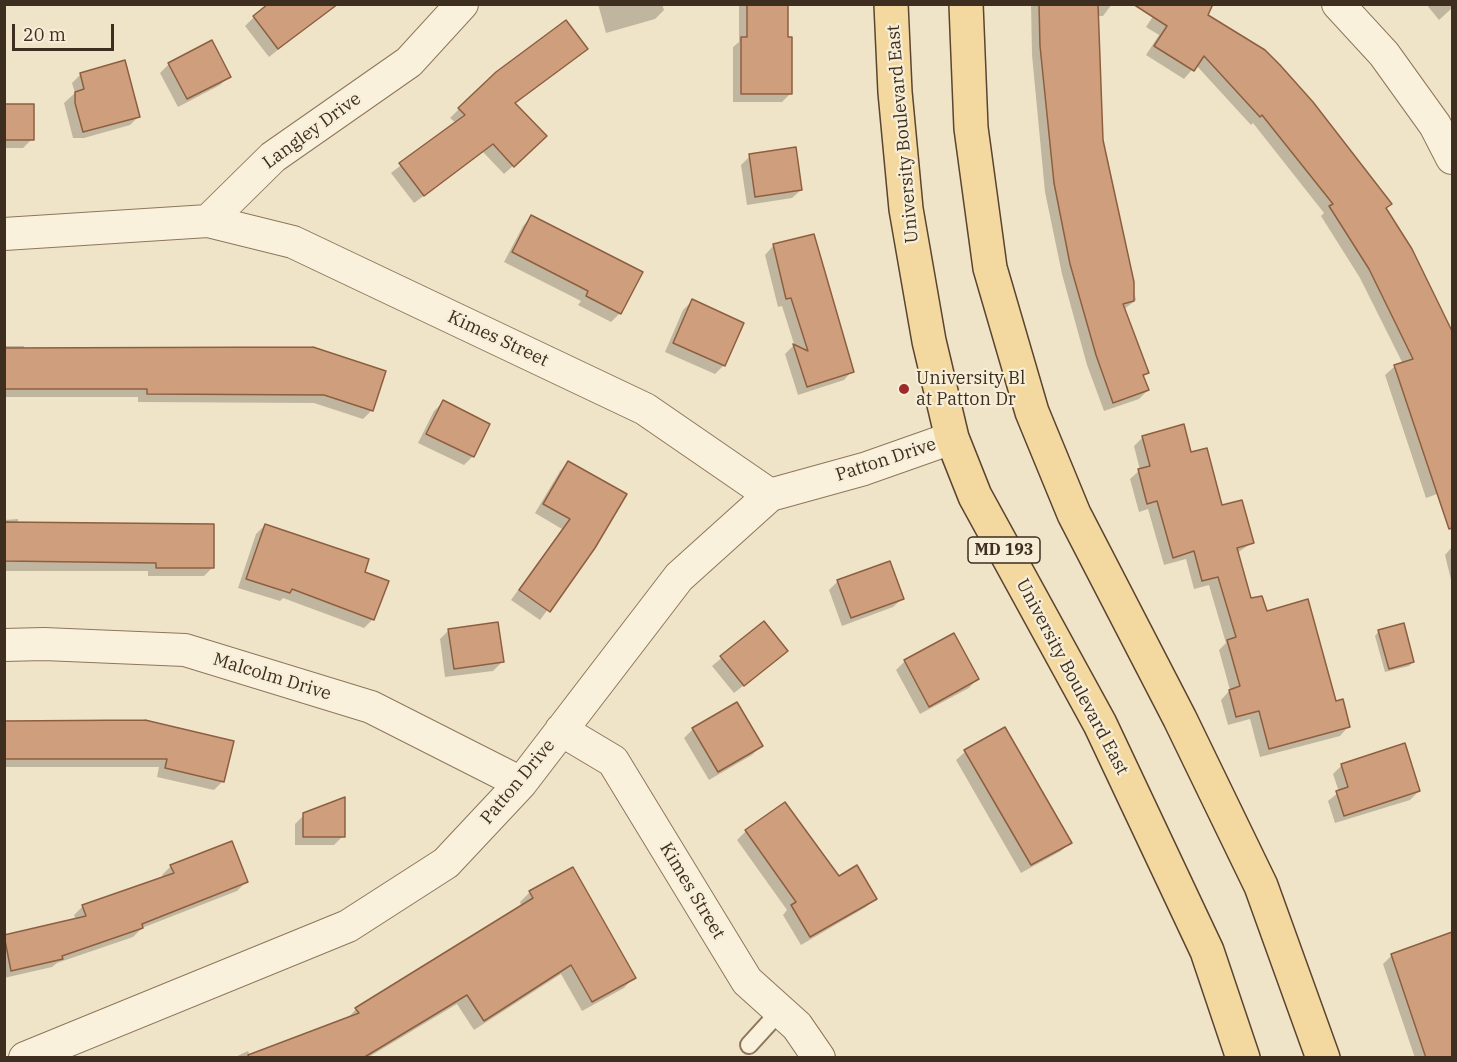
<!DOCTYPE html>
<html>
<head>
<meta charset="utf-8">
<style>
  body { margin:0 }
  #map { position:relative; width:1457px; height:1062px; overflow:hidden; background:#f0e4c8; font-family:"IBM Plex Serif",serif }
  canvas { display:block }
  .frame { position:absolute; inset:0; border:6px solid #3d2e20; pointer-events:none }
  .scale { position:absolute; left:12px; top:24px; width:102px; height:27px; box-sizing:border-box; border:3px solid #3d2e20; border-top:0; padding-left:8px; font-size:18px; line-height:21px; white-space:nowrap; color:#3d2e20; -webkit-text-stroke:4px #f7eed8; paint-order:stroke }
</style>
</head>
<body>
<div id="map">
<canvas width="1457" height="1062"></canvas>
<div class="frame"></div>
<div class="scale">20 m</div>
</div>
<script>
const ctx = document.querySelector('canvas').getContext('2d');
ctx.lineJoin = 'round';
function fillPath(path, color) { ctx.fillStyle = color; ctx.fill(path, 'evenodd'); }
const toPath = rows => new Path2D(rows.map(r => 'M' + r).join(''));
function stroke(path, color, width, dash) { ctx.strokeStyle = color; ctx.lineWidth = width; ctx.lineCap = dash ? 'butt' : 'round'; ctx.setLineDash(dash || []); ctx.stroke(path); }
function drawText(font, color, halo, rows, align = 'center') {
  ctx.font = font + ' "IBM Plex Serif",serif'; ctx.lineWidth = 4.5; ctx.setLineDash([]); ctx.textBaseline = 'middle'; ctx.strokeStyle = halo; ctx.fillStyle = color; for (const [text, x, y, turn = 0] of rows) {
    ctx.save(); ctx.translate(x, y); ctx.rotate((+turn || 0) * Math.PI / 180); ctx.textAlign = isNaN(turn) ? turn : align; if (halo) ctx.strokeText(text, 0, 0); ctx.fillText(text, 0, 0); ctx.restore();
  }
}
fillPath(toPath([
  [598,4,662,4,664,10,655,19,606,33],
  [739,4,786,4,791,93,782,102,733,102,733,47,739,42],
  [1031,4,1112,4,1103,16,1097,16,1101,141,1136,300,1123,310,1147,373,1143,377,1148,390,1139,399,1104,411,1087,365,1062,274,1045,192,1032,55],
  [1161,4,1390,204,1385,209,1411,250,1452,335,1452,527,1440,493,1426,498,1385,375,1394,367,1403,364,1360,278,1321,216,1324,213,1253,123,1251,125,1196,65,1184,79,1146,55,1159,35,1146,27],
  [1426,4,1452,4,1452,8,1439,20],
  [254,17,318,18,269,57,245,26],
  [586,49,515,104,536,145,504,174,483,152,414,203,391,173,456,123,450,118,459,109],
  [169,64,229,76,220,85,178,107,160,73],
  [81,74,139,116,130,125,84,138,73,138,64,103,75,93,72,83],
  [4,106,32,139,23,148,4,148],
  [750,156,801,190,792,198,747,205,741,165],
  [531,217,620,313,611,322,578,305,581,301,504,262,523,226],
  [773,246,852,371,844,380,798,395,785,354,793,346,795,347,782,306,778,307,765,255],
  [692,301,724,365,715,374,665,352,683,310],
  [4,346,24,346,24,349,313,348,372,410,363,419,314,403,138,402,138,397,4,397],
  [443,402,473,456,464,465,418,443,434,411],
  [1143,437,1190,454,1221,507,1252,543,1237,553,1250,600,1265,613,1335,702,1348,727,1340,736,1260,757,1250,719,1228,725,1221,700,1230,690,1219,650,1226,643,1209,585,1194,589,1186,559,1164,565,1148,509,1139,512,1130,479,1140,470,1134,446],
  [569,462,595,546,540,620,511,600,562,529,535,513,560,471],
  [18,519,18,523,213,567,204,576,148,576,148,571,4,571,4,520],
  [265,525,363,573,373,619,364,628,283,598,280,601,238,588,256,534],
  [1452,547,1452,584,1445,555],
  [838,581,902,599,893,607,842,626,829,590],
  [764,623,777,659,734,693,712,666],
  [449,630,502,662,493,671,445,677,440,639],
  [1379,631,1413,662,1409,666,1385,672,1375,636],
  [954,635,977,679,969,688,920,714,896,670,905,661],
  [4,721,144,722,223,781,214,790,157,777,159,767,4,767],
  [693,729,761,746,752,755,709,780,684,738],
  [965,752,1070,843,1061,851,1021,873,956,760],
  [1342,765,1419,791,1410,800,1335,823,1328,801,1339,792,1333,774],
  [304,815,343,836,334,845,295,845,295,824],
  [746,831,838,878,875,899,866,907,801,945,783,915,787,910,737,840],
  [171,866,246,882,237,891,142,928,133,937,57,963,52,967,4,978,4,936,76,920,74,915,83,906,164,878,162,875],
  [530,892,634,977,624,988,582,1011,561,974,474,1030,457,1004,367,1058,233,1058,248,1051,250,1056,346,1020,356,1009,522,907,520,902],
  [1452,933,1452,1058,1415,1058,1383,964,1392,955]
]), '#0003');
const building = toPath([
  [268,4,338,4,278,49,253,16,268,4],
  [747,4,788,4,788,37,792,37,792,94,741,94,741,37,747,37,747,4],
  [1039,4,1098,4,1103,140,1134,282,1134,301,1123,304,1149,373,1143,375,1149,390,1113,403,1096,355,1070,264,1054,183,1040,46,1039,4],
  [1133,4,1213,4,1208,15,1265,50,1280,65,1313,102,1392,204,1386,208,1412,249,1452,331,1452,528,1449,529,1394,365,1413,359,1369,269,1329,206,1333,204,1262,115,1260,117,1204,56,1194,71,1154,46,1167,26,1133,4],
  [566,20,588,49,515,103,547,136,514,167,493,144,424,196,399,163,465,115,458,108,496,72,566,20],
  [212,40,231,77,187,99,168,63,212,40],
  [125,60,140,117,83,132,75,103,75,92,84,89,80,73,125,60],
  [4,104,34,104,34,140,4,140,4,104],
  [796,147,802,190,755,197,749,154,796,147],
  [531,215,643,272,621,314,586,296,588,291,512,252,531,215],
  [814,234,854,372,807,387,793,344,808,351,791,298,786,299,773,244,814,234],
  [692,299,744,323,725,366,673,343,692,299],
  [313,347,386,371,373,411,324,395,147,394,147,389,4,389,4,348,313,347],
  [443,400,490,424,474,457,426,434,443,400],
  [1184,424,1191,452,1207,448,1222,505,1242,500,1254,543,1237,548,1251,598,1262,596,1267,611,1308,599,1336,701,1343,699,1350,727,1269,749,1259,711,1236,717,1229,690,1240,686,1227,640,1236,637,1218,577,1202,581,1194,551,1173,558,1157,501,1147,504,1138,469,1150,466,1142,436,1184,424],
  [568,461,627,494,595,548,550,612,519,590,570,519,543,504,568,461],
  [4,522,214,524,214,568,156,568,156,563,4,561,4,522],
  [265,524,369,559,365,572,389,581,374,620,292,589,290,593,246,579,265,524],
  [890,561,904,599,851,618,837,580,890,561],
  [764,621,788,651,744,686,720,656,764,621],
  [498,622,504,662,454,669,448,629,498,622],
  [1404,623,1414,662,1389,669,1378,630,1404,623],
  [954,633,979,679,929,707,904,660,954,633],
  [737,702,763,746,718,772,692,728,737,702],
  [145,720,234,741,224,782,165,768,167,759,4,759,4,721,145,720],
  [1005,727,1072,843,1031,865,964,750,1005,727],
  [1405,743,1420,791,1344,816,1336,791,1348,787,1341,764,1405,743],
  [345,797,345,837,303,837,303,813,345,797],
  [785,802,839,876,857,865,877,899,810,937,791,905,796,902,745,830,785,802],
  [232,841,248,882,142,924,143,928,62,956,63,959,11,971,4,935,86,916,82,905,174,873,170,865,232,841],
  [573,867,636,978,592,1002,571,965,484,1021,467,995,363,1058,249,1058,248,1055,359,1013,355,1008,533,898,529,891,573,867],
  [1452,932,1452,1058,1426,1058,1391,954,1452,932]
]);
fillPath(building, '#cf9f7d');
stroke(building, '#8d5f41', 1.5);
const lane = toPath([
  [749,1045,780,1011]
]);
const street = toPath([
  [1338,4,1384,54,1435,125,1452,158],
  [208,221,293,242,645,409,770,495],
  [4,234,208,221,273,157,409,62,462,4],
  [4,645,44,644,185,650,371,707,521,783],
  [561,730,613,761,747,981,797,1026,819,1058],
  [25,1058,348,926,446,863,521,783,679,577,770,495,864,469,952,438]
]);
const primary = toPath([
  [891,4,895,92,906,209,929,341,952,438,975,496,1100,724,1207,951,1243,1058],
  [966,4,971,128,990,268,1032,412,1074,514,1180,719,1261,886,1323,1058]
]);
stroke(lane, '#8d765c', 20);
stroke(street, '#8d765c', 34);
stroke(primary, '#5b4430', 36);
stroke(lane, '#faf1dc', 16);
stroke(street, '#faf1dc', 32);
stroke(primary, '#f3d9a0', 33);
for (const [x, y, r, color] of [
  [904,389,6,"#9e2a2b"]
]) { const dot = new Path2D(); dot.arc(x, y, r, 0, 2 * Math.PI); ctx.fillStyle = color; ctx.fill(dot); stroke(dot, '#f7eed8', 2); }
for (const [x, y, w] of [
  [1004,550,72]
]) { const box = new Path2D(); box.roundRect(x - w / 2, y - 13, w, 26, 4.5); ctx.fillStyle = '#f7eed8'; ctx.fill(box); stroke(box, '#3d2e20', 1.5); }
drawText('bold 16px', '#3d2e20', null, [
  ["MD 193",1004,550]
]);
drawText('18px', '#3d2e20', '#f7eed8', [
  ["Langley Drive",312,131,-36],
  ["University Boulevard East",903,134,-95],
  ["Kimes Street",498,339,25],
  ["Patton Drive",886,460,-18],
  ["Malcolm Drive",272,677,17],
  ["University Boulevard East",1072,677,62],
  ["Patton Drive",518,782,-50],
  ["Kimes Street",692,891,59]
]);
drawText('18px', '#3d2e20', '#f7eed8', [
  ["University Bl",916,379],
  ["at Patton Dr",916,400]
], 'left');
</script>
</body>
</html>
